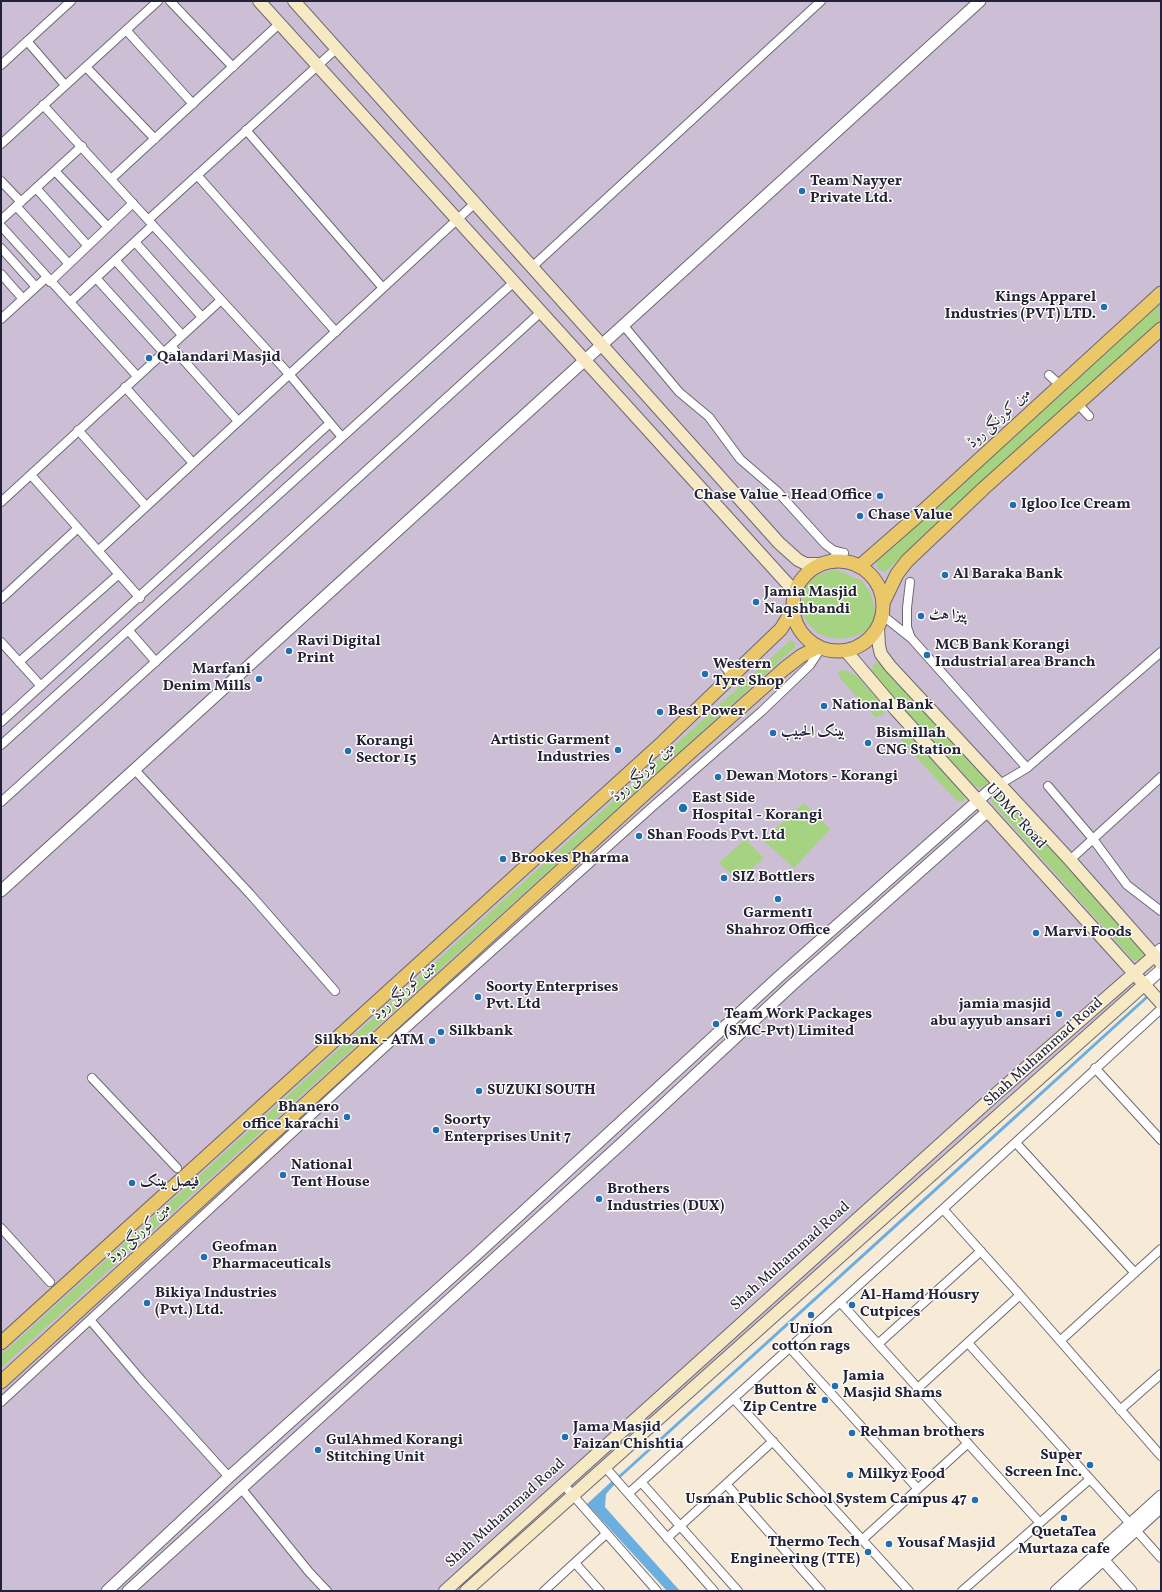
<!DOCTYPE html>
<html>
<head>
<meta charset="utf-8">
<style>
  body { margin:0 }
  #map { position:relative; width:1162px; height:1592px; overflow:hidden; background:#f7ebd8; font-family:Vollkorn,serif }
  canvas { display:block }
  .frame { position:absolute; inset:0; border:2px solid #22223b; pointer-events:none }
</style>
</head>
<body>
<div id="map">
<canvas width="1162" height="1592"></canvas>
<div class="frame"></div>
</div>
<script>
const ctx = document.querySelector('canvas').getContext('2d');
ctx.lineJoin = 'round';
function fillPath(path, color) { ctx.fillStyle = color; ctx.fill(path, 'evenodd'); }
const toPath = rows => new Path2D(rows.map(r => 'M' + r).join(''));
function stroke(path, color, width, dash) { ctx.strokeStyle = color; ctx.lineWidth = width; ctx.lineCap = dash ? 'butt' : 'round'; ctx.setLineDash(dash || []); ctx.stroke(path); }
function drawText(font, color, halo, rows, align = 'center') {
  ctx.font = font + ' Vollkorn,Amiri,serif'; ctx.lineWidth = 3; ctx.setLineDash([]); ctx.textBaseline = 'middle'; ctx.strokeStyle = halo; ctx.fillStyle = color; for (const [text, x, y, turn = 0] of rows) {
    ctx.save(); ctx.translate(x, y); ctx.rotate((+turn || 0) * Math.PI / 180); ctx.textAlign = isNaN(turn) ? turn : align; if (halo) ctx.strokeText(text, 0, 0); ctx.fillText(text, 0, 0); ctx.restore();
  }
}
fillPath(toPath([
  [1,1,1161,1,1161,960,466,1591,1,1591]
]), '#ccbed4');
fillPath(toPath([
  [1161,302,1161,321,1039,429,885,572,878,569,876,562],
  [835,569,862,581,871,594,875,610,873,623,864,632,855,636,840,639,827,637,817,633,807,622,802,613,801,607,804,591,809,582,815,576],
  [791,640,796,644,795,647,1,1368,1,1355],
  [881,661,988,779,986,786,980,788,975,786,873,675,872,670,874,664],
  [841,670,845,670,857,676,885,708,886,711,881,716,875,717,841,679,838,673],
  [905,733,909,734,965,794,964,801,957,801,901,741,902,735],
  [996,791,1000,792,1145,951,1145,956,1141,960,1133,960,992,803,990,797],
  [804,803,830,829,794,868,763,840],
  [745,839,764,858,738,881,719,863]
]), '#a5d381');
fillPath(toPath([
  [1146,996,1148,998,934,1193,619,1479,617,1477],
  [612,1481,615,1484,606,1494,605,1507,680,1591,667,1591,587,1504]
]), '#6bafe0');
const minor = toPath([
  [170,1,233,67],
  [126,30,193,104],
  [27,41,65,85],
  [1,65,71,1],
  [86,67,155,139],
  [43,105,289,374,330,423],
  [246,130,383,288],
  [1,144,158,1],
  [55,171,108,227],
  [197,175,336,332],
  [111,179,279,24],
  [1,181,21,202],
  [36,188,88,246],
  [16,206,69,264],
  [1,220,82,146],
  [148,220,337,48],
  [1,226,137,376],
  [135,242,202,317],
  [1,248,36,287],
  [115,260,182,335],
  [532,267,821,1],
  [1,274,23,299],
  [96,278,163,352],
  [50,282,133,203],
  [70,302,153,225],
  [1,319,47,277],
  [624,326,679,392,709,417,740,459,777,491,825,544,833,550,844,553],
  [171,346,238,421],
  [1049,375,1060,385],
  [125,387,193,463],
  [1078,404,1089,416],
  [78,430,146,506],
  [31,475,140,598],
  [1,502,221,300],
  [98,551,474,204],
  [820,564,844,553],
  [910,582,907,608,907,627,911,638,1027,768],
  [1,599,78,528],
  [882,615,911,638],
  [129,631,156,662],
  [1,642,41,686],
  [19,662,119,574],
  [725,667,733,676],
  [1,722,330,423,342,437],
  [1,745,514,282],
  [134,769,250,894,335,991],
  [1000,784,1027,768,1161,652],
  [1048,786,1093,839,1127,885,1161,911],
  [1,802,541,312],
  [1070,860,1161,777],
  [1095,1068,1161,1140],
  [92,1078,177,1168],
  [1016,1143,1135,1273],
  [943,1209,1020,1295,1161,1456],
  [1,1228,50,1282],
  [840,1302,1040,1523],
  [91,1321,142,1381,229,1477],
  [1060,1341,1161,1249],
  [968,1343,1161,1558],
  [878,1344,981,1251],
  [789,1347,918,1489],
  [918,1388,1020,1295],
  [734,1399,909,1591],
  [1,1402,382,1050,651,808,762,711,810,665,821,648],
  [1120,1410,1161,1374],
  [605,1467,714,1591],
  [641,1482,738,1591],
  [726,1484,821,1591],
  [564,1485,657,1591],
  [241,1488,309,1572,327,1591],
  [629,1493,943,1209,1161,1009],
  [667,1538,773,1441],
  [862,1540,968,1443],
  [575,1563,600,1591],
  [544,1591,606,1534],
  [962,1591,1090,1479]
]);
const tertiary = toPath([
  [1,891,980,1],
  [1154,956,1161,949],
  [1145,984,1161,970],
  [1098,1554,1131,1591],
  [107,1591,229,1477,475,1256,782,974,990,790,1000,784],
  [128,1591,621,1144,792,985,988,811],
  [1056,1591,1161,1496],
  [1069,1591,1161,1507]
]);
const secondary = toPath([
  [259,1,795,592],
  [294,1,779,543,798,560,806,564,820,564],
  [878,628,879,646,881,654,890,666,1070,860,1161,963],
  [846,651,896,710,1161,1003],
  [445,1591,996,1094,1154,956],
  [466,1591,1145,984]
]);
const primary = toPath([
  '793 606a45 45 0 1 1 90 0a45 45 0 1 1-90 0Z',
  [860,566,923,511,1161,293],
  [884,601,897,574,907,561,984,488,1161,329],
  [1,1343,663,742,781,629,793,609],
  [1,1382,684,758,784,669,801,656,818,647]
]);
stroke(minor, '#6d6872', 10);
stroke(tertiary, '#6d6872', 13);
stroke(secondary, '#6d6872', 14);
stroke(primary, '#6d6872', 15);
stroke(minor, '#fff', 8);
stroke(tertiary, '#fff', 11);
stroke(secondary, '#f7e9c3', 12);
stroke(primary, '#eac769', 13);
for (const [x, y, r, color] of [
  [802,191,4,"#1f6fb2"],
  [1104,307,4,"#1f6fb2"],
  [149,358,4,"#1f6fb2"],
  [880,496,4,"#1f6fb2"],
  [1013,505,4,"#1f6fb2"],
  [860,516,4,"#1f6fb2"],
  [945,575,4,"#1f6fb2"],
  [756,602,4,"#1f6fb2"],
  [921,616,4,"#1f6fb2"],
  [289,651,4,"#1f6fb2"],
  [927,655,4,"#1f6fb2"],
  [705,674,4,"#1f6fb2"],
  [259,679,4,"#1f6fb2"],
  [824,706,4,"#1f6fb2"],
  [660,712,4,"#1f6fb2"],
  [773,733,4,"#1f6fb2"],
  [868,743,4,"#1f6fb2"],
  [618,750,4,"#1f6fb2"],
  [348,751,4,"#1f6fb2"],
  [718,777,4,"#1f6fb2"],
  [683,808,5,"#1f6fb2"],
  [639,836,4,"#1f6fb2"],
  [503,859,4,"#1f6fb2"],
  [724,878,4,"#1f6fb2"],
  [778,899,4,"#1f6fb2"],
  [1036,933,4,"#1f6fb2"],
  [478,997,4,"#1f6fb2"],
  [1059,1014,4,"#1f6fb2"],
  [716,1024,4,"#1f6fb2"],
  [441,1032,4,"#1f6fb2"],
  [432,1041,4,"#1f6fb2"],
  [479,1091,4,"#1f6fb2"],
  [347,1117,4,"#1f6fb2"],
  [436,1130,4,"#1f6fb2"],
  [283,1175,4,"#1f6fb2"],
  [132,1183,4,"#1f6fb2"],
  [599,1199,4,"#1f6fb2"],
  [204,1257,4,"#1f6fb2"],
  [147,1303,4,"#1f6fb2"],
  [852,1305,4,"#1f6fb2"],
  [811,1315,4,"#1f6fb2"],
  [835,1386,4,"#1f6fb2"],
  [825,1400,4,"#1f6fb2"],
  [852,1433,4,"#1f6fb2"],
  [565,1437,4,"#1f6fb2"],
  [318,1450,4,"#1f6fb2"],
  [1090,1465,4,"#1f6fb2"],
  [850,1475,4,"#1f6fb2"],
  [975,1500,4,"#1f6fb2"],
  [1064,1518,4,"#1f6fb2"],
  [889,1544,4,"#1f6fb2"],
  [868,1552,4,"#1f6fb2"]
]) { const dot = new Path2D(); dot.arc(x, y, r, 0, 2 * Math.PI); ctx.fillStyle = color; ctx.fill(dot); stroke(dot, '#fdfcf7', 1.5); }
drawText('bold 15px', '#22223b', '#fdfcf7', [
  ["Team Nayyer",810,182],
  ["Private Ltd.",810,199],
  ["Kings Apparel",1096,298,"right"],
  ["Industries (PVT) LTD.",1096,315,"right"],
  ["Qalandari Masjid",157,358],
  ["Chase Value - Head Office",872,496,"right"],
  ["Igloo Ice Cream",1021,505],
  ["Chase Value",868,516],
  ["Al Baraka Bank",953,575],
  ["Jamia Masjid",764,593],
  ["Naqshbandi",764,610],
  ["پیزا ہٹ",929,616],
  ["Ravi Digital",297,642],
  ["Print",297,659],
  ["MCB Bank Korangi",935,646],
  ["Industrial area Branch",935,663],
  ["Western",713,665],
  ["Tyre Shop",713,682],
  ["Marfani",251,670,"right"],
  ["Denim Mills",251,687,"right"],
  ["National Bank",832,706],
  ["Best Power",668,712],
  ["بينک الحبيب",781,733],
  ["Bismillah",876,734],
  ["CNG Station",876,751],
  ["Artistic Garment",610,741,"right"],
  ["Industries",610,758,"right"],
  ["Korangi",356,742],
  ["Sector 15",356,759],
  ["Dewan Motors - Korangi",726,777],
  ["East Side",692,799],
  ["Hospital - Korangi",692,816],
  ["Shan Foods Pvt. Ltd",647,836],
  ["Brookes Pharma",511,859],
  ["SIZ Bottlers",732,878],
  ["Garment1",778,914,"center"],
  ["Shahroz Office",778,931,"center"],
  ["Marvi Foods",1044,933],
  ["Soorty Enterprises",486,988],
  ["Pvt. Ltd",486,1005],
  ["jamia masjid",1051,1005,"right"],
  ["abu ayyub ansari",1051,1022,"right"],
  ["Team Work Packages",724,1015],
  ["(SMC-Pvt) Limited",724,1032],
  ["Silkbank",449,1032],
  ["Silkbank - ATM",424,1041,"right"],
  ["SUZUKI SOUTH",487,1091],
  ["Bhanero",339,1108,"right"],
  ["office karachi",339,1125,"right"],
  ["Soorty",444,1121],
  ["Enterprises Unit 7",444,1138],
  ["National",291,1166],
  ["Tent House",291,1183],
  ["فیصل بینک",140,1183],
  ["Brothers",607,1190],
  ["Industries (DUX)",607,1207],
  ["Geofman",212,1248],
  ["Pharmaceuticals",212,1265],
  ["Bikiya Industries",155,1294],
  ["(Pvt.) Ltd.",155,1311],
  ["Al-Hamd Housry",860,1296],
  ["Cutpices",860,1313],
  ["Union",811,1330,"center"],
  ["cotton rags",811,1347,"center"],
  ["Jamia",843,1377],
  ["Masjid Shams",843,1394],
  ["Button &",817,1391,"right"],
  ["Zip Centre",817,1408,"right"],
  ["Jama Masjid",573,1428],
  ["Faizan Chishtia",573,1445],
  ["Rehman brothers",860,1433],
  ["GulAhmed Korangi",326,1441],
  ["Stitching Unit",326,1458],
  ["Super",1082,1456,"right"],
  ["Screen Inc.",1082,1473,"right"],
  ["Milkyz Food",858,1475],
  ["Usman Public School System Campus 47",967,1500,"right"],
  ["QuetaTea",1064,1533,"center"],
  ["Murtaza cafe",1064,1550,"center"],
  ["Thermo Tech",860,1543,"right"],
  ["Engineering (TTE)",860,1560,"right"],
  ["Yousaf Masjid",897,1544]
], 'left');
drawText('15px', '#22223b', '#fdfcf7', [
  ["مین کورنگی روڈ",1000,419,-43],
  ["مین کورنگی روڈ",644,773,-42],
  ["UDMC Road",1015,817,48],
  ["مین کورنگی روڈ",405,991,-42],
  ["Shah Muhammad Road",1044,1053,-42],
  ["مین کورنگی روڈ",140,1234,-43],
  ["Shah Muhammad Road",791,1257,-42],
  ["Shah Muhammad Road",506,1514,-42]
]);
</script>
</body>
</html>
